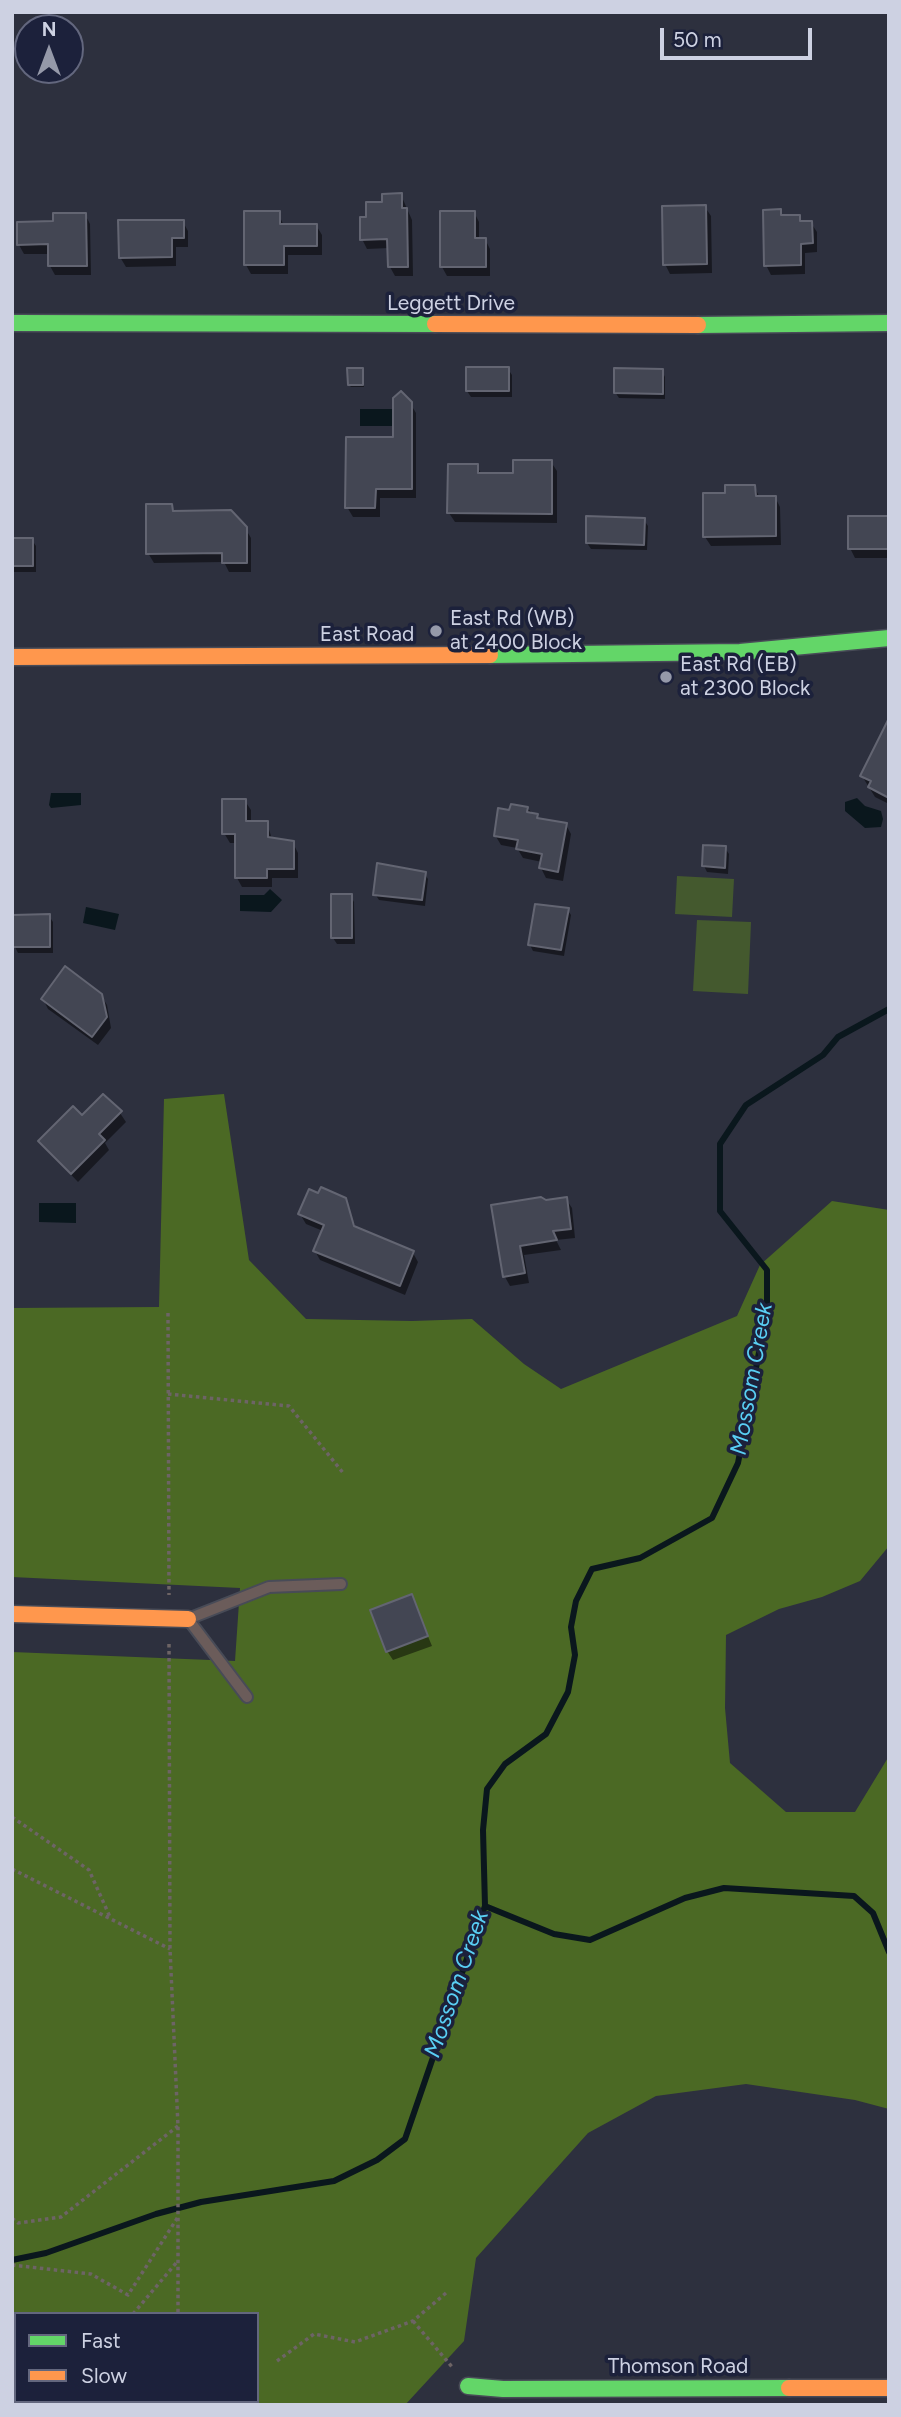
<!DOCTYPE html>
<html>
<head>
<meta charset="utf-8">
<style>
  body { margin:0 }
  #map { position:relative; width:901px; height:2417px; overflow:hidden; background:#2d303e; font-family:Figtree,sans-serif }
  canvas { display:block }
  .frame { position:absolute; inset:0; border:14px solid #cdd1e2; pointer-events:none }
  .legend { position:absolute; left:14px; top:2312px; width:245px; height:91px; box-sizing:border-box; background:#1c213b; border:2px solid #63677e; margin:0; padding:9px 12px; list-style:none; font-size:21px; color:#cdd1e2 }
  .legend li { display:flex; align-items:center; gap:14px; height:35px }
  .legend b { width:35px; border:2px solid #63677e }
  .north { position:absolute; left:14px; top:14px; width:70px; height:70px; box-sizing:border-box; background:#1c213b; border:2px solid #63677e; border-radius:50%; rotate:0deg; font-size:19px; font-weight:700; line-height:28px; text-align:center; color:#cdd1e2 }
  .north::after { content:''; display:block; margin:auto; width:24px; height:32px; background:#9599a9; clip-path:polygon(50% 0,100% 100%,50% 72%,0 100%) }
  .scale { position:absolute; left:660px; top:28px; width:152px; height:32px; box-sizing:border-box; border:4px solid #cdd1e2; border-top:0; padding-left:9px; font-size:21px; line-height:24px; white-space:nowrap; color:#cdd1e2; -webkit-text-stroke:5px #1c213b; paint-order:stroke }
</style>
</head>
<body>
<div id="map">
<canvas width="901" height="2417"></canvas>
<div class="frame"></div>
<ul class="legend">
<li><b style="height:9px;background:#63d668"></b>Fast</li>
<li><b style="height:9px;background:#ff974d"></b>Slow</li>
</ul>
<div class="north">N</div>
<div class="scale">50 m</div>
</div>
<script>
const ctx = document.querySelector('canvas').getContext('2d');
ctx.lineJoin = 'round';
function fillPath(path, color) { ctx.fillStyle = color; ctx.fill(path, 'evenodd'); }
const toPath = rows => new Path2D(rows.map(r => 'M' + r).join(''));
function stroke(path, color, width, dash) { ctx.strokeStyle = color; ctx.lineWidth = width; ctx.lineCap = dash ? 'butt' : 'round'; ctx.setLineDash(dash || []); ctx.stroke(path); }
function drawText(font, color, halo, rows, align = 'center') {
  ctx.font = font + ' Figtree,sans-serif'; ctx.lineWidth = 7; ctx.setLineDash([]); ctx.textBaseline = 'middle'; ctx.strokeStyle = halo; ctx.fillStyle = color; for (const [text, x, y, turn = 0] of rows) {
    ctx.save(); ctx.translate(x, y); ctx.rotate((+turn || 0) * Math.PI / 180); ctx.textAlign = isNaN(turn) ? turn : align; if (halo) ctx.strokeText(text, 0, 0); ctx.fillText(text, 0, 0); ctx.restore();
  }
}
fillPath(toPath([
  [677,876,734,879,732,917,675,914],
  [697,920,751,922,748,994,693,991]
]), '#44592e');
fillPath(toPath([
  [224,1094,249,1260,306,1319,412,1321,472,1319,524,1364,561,1389,737,1316,760,1265,832,1201,889,1210,889,1546,860,1581,822,1597,779,1609,726,1635,725,1708,730,1763,786,1812,855,1812,889,1756,889,2109,855,2100,746,2084,656,2096,588,2133,476,2258,464,2341,405,2405,12,2405,12,1652,235,1661,240,1588,12,1577,12,1308,159,1307,164,1099],
  [16,2314,257,2314,257,2401,16,2401]
]), '#4b6924');
fillPath(toPath([
  [360,409,392,409,392,426,360,426],
  [51,793,81,793,81,805,51,808,49,805],
  [857,798,865,806,881,811,883,819,881,827,865,828,845,811,845,802],
  [270,889,282,900,271,912,240,911,240,895,264,895],
  [86,907,119,914,115,930,83,923],
  [39,1203,76,1203,76,1223,39,1222]
]), '#0a171d');
fillPath(toPath([
  [401,195,412,220,413,276,395,276,390,267,389,248,367,249,362,239,384,203],
  [705,207,711,216,712,273,670,274,665,264],
  [780,211,783,217,799,217,803,223,811,223,817,232,817,252,805,253,805,274,771,275,766,265],
  [474,212,479,222,479,239,485,239,490,249,490,276,447,276,442,267],
  [278,213,284,226,316,225,322,235,322,255,288,255,288,274,251,274,246,265],
  [85,214,90,224,91,275,55,275,50,266,50,254,24,254,19,245,55,223],
  [183,222,188,231,188,247,176,247,176,266,126,267,120,257],
  [508,369,512,375,512,397,471,397,467,391],
  [362,370,364,387,351,387,349,385],
  [662,371,665,377,665,399,619,398,615,392],
  [410,403,416,413,416,498,380,498,380,517,353,517,347,507,395,439],
  [551,462,557,471,557,523,455,522,449,513,477,466,482,475,514,475],
  [754,486,760,498,775,497,780,507,781,545,711,546,705,537,727,494],
  [172,506,175,513,245,528,251,538,251,572,229,572,224,562,154,563,148,553],
  [889,518,889,558,855,558,850,548],
  [644,520,648,526,647,550,591,549,587,543],
  [12,540,32,540,36,546,36,572,12,572],
  [889,736,889,804,875,797,862,776],
  [245,801,251,810,251,823,267,823,272,839,293,843,298,853,298,878,272,878,272,887,242,887,237,878,237,843,230,843,224,833],
  [527,808,540,820,566,825,571,834,563,881,546,878,541,868,542,862,523,858,517,848,501,845,495,835,511,812],
  [725,848,729,854,728,874,707,872,704,866],
  [424,873,428,879,425,906,379,900,375,894],
  [351,896,354,902,355,944,337,944,333,938],
  [567,909,571,915,564,956,533,951,530,945],
  [49,916,53,922,53,953,18,953,15,947],
  [101,995,107,1005,111,1028,98,1045,48,1009,43,999],
  [120,1113,126,1122,105,1143,109,1150,78,1182,40,1142,82,1118],
  [566,1199,572,1208,575,1238,556,1240,561,1250,524,1255,529,1283,510,1286,505,1277,493,1206],
  [345,1200,356,1229,413,1253,418,1262,405,1295,320,1260,315,1251,323,1231,306,1224,300,1214],
  [411,1596,432,1646,393,1660,387,1651]
]), '#0007');
stroke(toPath([
  [485,1906,554,1934,590,1940,685,1898,724,1888,854,1896,873,1913,889,1952],
  [12,2260,46,2253,156,2214,201,2202,334,2181,377,2160,405,2139,485,1906,483,1830,487,1789,505,1764,546,1734,568,1692,575,1655,571,1627,576,1601,592,1569,640,1558,712,1518,738,1463,767,1310,767,1270,720,1211,720,1144,746,1105,823,1055,838,1037,889,1009]
]), '#0a171d', 6);
const building = toPath([
  [402,193,402,208,407,208,408,267,388,267,387,239,360,240,360,217,366,217,366,202,382,202,382,194,402,193],
  [706,205,707,264,663,265,662,206,706,205],
  [781,209,781,215,800,215,800,221,812,221,813,243,801,244,801,265,764,266,763,210,781,209],
  [244,211,280,211,280,224,317,224,317,246,284,246,284,265,244,265,244,211],
  [440,211,475,211,475,238,486,238,486,267,440,267,440,211],
  [53,213,86,213,87,266,48,266,48,244,17,245,17,222,53,221,53,213],
  [118,220,184,220,184,238,172,238,172,257,119,258,118,220],
  [466,367,509,367,509,391,466,391,466,367],
  [347,368,363,368,363,385,348,385,347,368],
  [614,368,663,369,663,394,614,393,614,368],
  [401,391,412,402,412,489,376,489,375,508,345,508,346,437,393,437,393,398,401,391],
  [513,460,552,460,552,514,447,513,448,464,478,464,478,473,513,473,513,460],
  [725,485,755,485,756,496,776,496,776,536,703,537,703,493,725,493,725,485],
  [146,504,172,504,173,511,231,510,247,527,247,563,222,563,222,553,146,554,146,504],
  [586,516,645,518,644,545,586,543,586,516],
  [848,516,889,516,889,549,848,549,848,516],
  [12,538,33,538,33,566,12,566,12,538],
  [889,718,889,798,868,787,871,781,860,776,889,718],
  [222,799,246,799,246,821,268,821,268,837,294,841,294,869,267,869,267,878,235,878,235,834,222,834,222,799],
  [511,804,528,807,527,812,538,814,537,818,567,823,558,872,539,868,542,854,516,849,518,840,494,836,498,808,509,810,511,804],
  [703,845,726,846,725,868,702,866,703,845],
  [377,863,426,872,422,900,373,895,377,863],
  [331,894,352,894,352,938,331,938,331,894],
  [535,904,569,908,561,950,528,945,535,904],
  [50,914,50,947,13,947,13,915,50,914],
  [65,966,102,994,107,1017,92,1037,41,999,65,966],
  [103,1094,122,1111,99,1134,105,1140,71,1174,38,1141,73,1106,82,1115,103,1094],
  [321,1187,346,1198,354,1226,414,1251,400,1286,313,1251,324,1225,298,1214,309,1189,318,1193,321,1187],
  [541,1197,546,1200,567,1197,571,1229,553,1231,557,1240,520,1246,525,1273,503,1277,491,1205,541,1197],
  [412,1594,428,1636,386,1652,370,1610,412,1594]
]);
fillPath(building, '#434653');
stroke(building, '#636572', 2);
const lane = toPath([
  [247,1697,188,1619,269,1587,341,1584]
]);
const fast = toPath([
  [12,323,435,324],
  [698,325,889,323],
  [490,655,740,652,889,638],
  [468,2386,503,2389,789,2388]
]);
const slow = toPath([
  [435,324,698,325],
  [12,657,490,655],
  [12,1614,188,1619],
  [789,2388,889,2388]
]);
stroke(lane, '#484b57', 14);
stroke(fast, '#484b57', 19);
stroke(slow, '#484b57', 19);
stroke(toPath([
  [168,1313,169,1595],
  [168,1394,289,1406,344,1474],
  [169,1644,170,1949,178,2126,178,2314],
  [12,1817,89,1870,110,1917],
  [12,1869,170,1949],
  [12,2218,18,2223,61,2217,178,2126],
  [12,2265,91,2274,128,2295,178,2217],
  [133,2314,177,2262],
  [413,2321,453,2368],
  [277,2361,314,2334,355,2342,413,2321,446,2293],
  [95,2401,97,2405],
  [178,2405,178,2401]
]), '#6d6465', 3.5, [3.5, 3.5]);
stroke(lane, '#6b5c5a', 10);
stroke(fast, '#63d668', 16);
stroke(slow, '#ff974d', 16);
for (const [x, y, r, color] of [
  [436,631,7,"#9599a9"],
  [666,677,7,"#9599a9"]
]) { const dot = new Path2D(); dot.arc(x, y, r, 0, 2 * Math.PI); ctx.fillStyle = color; ctx.fill(dot); stroke(dot, '#1c213b', 2.5); }
drawText('21px', '#cdd1e2', '#1c213b', [
  ["Leggett Drive",451,304],
  ["East Road",367,635],
  ["Thomson Road",678,2367]
]);
drawText('21px', '#cdd1e2', '#1c213b', [
  ["East Rd (WB)",450,619],
  ["at 2400 Block",450,643],
  ["East Rd (EB)",680,665],
  ["at 2300 Block",680,689]
], 'left');
drawText('italic 23px', '#59cff4', '#1c213b', [
  ["Mossom Creek",752,1379,-80],
  ["Mossom Creek",457,1984,-71]
]);
</script>
</body>
</html>
